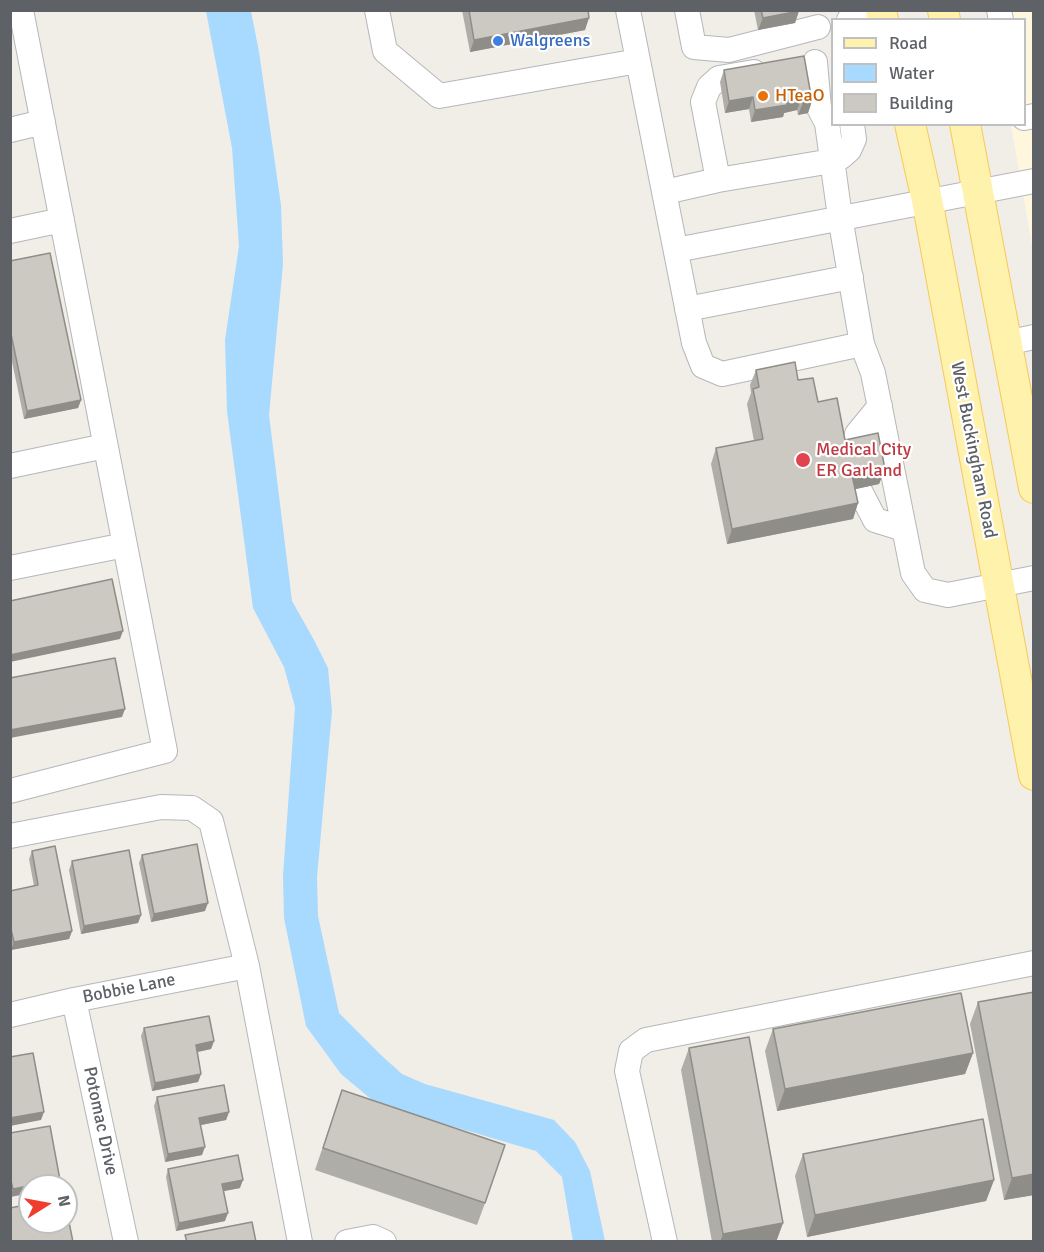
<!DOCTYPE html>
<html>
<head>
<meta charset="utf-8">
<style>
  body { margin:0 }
  #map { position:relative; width:1044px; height:1252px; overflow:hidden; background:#f0eee6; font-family:Signika,sans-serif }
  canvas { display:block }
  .frame { position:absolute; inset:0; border:12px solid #5e6267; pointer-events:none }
  .legend { position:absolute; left:831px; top:18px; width:195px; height:108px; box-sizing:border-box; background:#fff; border:2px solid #bfc0c2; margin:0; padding:8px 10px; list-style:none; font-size:18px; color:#5e6267 }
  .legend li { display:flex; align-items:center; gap:12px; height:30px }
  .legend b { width:30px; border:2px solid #bfc0c2 }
  .north { position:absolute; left:18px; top:1174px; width:60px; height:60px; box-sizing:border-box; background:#fff; border:2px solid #bfc0c2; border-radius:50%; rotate:79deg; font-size:16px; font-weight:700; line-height:24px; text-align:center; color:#5e6267 }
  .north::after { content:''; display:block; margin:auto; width:21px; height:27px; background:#ef3d2e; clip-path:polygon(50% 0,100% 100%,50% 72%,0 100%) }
</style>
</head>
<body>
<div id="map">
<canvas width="1044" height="1252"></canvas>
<div class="frame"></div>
<ul class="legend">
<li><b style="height:8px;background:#fff2ad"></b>Road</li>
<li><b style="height:16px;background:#a8d9ff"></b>Water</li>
<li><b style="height:16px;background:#ccc9c3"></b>Building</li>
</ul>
<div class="north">N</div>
</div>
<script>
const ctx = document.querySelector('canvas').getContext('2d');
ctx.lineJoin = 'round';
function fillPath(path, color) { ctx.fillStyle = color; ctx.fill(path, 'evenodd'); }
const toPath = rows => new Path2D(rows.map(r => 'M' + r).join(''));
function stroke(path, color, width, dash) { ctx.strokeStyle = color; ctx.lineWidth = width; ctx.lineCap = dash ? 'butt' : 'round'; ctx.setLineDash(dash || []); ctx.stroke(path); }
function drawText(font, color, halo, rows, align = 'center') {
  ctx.font = font + ' Signika,sans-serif'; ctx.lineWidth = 4.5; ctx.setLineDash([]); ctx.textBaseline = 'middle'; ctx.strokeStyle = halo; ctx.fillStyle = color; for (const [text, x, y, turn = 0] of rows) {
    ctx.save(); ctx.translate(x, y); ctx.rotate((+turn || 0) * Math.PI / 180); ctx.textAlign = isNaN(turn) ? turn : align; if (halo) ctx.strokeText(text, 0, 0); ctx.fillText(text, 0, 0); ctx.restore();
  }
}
fillPath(toPath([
  [991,11,1033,11,1033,251,1011,125,1024,124,1024,20,992,19]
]), '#fff7dd');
fillPath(toPath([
  [206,11,251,11,259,52,281,205,283,264,269,415,292,601,314,640,328,668,332,711,317,877,318,916,339,1013,381,1055,402,1074,425,1084,554,1120,575,1142,590,1171,605,1241,573,1241,562,1177,536,1151,377,1104,341,1074,306,1026,284,918,283,876,295,707,284,667,253,608,227,411,225,340,239,246,232,148]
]), '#a8d9ff');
const minor = toPath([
  [377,10,385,51,439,96,638,61],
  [628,10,694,343,703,366,722,374,862,344],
  [687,10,694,47,729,50,818,27],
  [999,10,1001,20],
  [849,20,881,12],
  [815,62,819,108,827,123,840,217,862,344,873,373,913,573,925,590,948,595,1034,578],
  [1024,118,1034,116],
  [10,130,43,122],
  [718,180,703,102,709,87,719,78,754,72],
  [665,192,718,180,832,161,841,157,849,150,854,139,852,124],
  [10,231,62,220],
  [676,250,1034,181],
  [687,309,851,277],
  [1006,343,1034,337],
  [853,453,857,434,880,406],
  [10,466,105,446],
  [859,489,875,520,904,529],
  [10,568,125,545],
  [10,791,165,751,21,10],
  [10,836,161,807,192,808,211,821,247,966,300,1242],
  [74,1000,126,1242],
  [10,1015,74,1000,247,966],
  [347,1242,373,1237,384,1242],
  [665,1242,627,1071,631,1051,646,1040,1034,963]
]);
const major = toPath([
  [881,10,883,20],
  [943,10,945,20],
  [910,124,927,200,1034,775],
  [965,124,1034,488]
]);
stroke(minor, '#b4b7bb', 26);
stroke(major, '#f6ca5a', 32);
stroke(minor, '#fff', 24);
stroke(major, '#fff2ad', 30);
fillPath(toPath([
  [462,10,588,10,585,30,470,52],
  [754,10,799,10,795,23,758,30],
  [724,70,812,101,808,113,798,115,797,110,784,113,783,117,751,122,749,109,725,113,720,82],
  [10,261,81,400,78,408,24,419,10,352],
  [756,370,798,380,818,402,845,440,885,469,879,484,855,489,858,503,853,519,727,544,711,464,716,448,754,441,747,404,751,393,750,385],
  [32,851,72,931,69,939,11,950,10,891,34,886,29,859],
  [142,855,205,911,151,922,139,863],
  [72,861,141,915,138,923,81,934,69,870],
  [1034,992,1034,1195,1004,1200,970,1024,978,1002],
  [144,1028,214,1041,211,1049,197,1052,201,1074,198,1082,152,1091,141,1036],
  [773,1029,973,1053,965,1074,777,1111,765,1051],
  [689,1048,783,1223,776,1242,712,1242,681,1070],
  [342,1090,485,1203,477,1225,315,1170],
  [157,1097,229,1112,226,1120,201,1125,202,1155,165,1162,154,1106],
  [10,1133,60,1180,58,1186,30,1186,30,1193,10,1197],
  [803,1154,994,1180,986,1201,807,1237,795,1176],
  [168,1169,240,1188,224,1191,225,1221,176,1231,166,1177]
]), '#afada8');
fillPath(toPath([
  [799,11,795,23,758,30,763,18],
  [589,18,585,30,470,52,474,40],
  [753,97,749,109,725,113,729,101],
  [802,98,797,110,784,113,783,117,751,122,755,110,787,101],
  [812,101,808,113,798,115,803,103],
  [81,400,78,408,24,419,27,411],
  [885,469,879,484,847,491,852,475],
  [858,503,853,519,727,544,732,529],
  [123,631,120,639,10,662,10,655],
  [125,709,122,717,10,738,10,730],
  [208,903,205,911,151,922,154,914],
  [141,915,138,923,81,934,84,926],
  [72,931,69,939,11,950,14,942],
  [214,1041,211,1049,193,1053,196,1045],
  [973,1053,965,1074,777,1111,785,1089],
  [201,1074,198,1082,152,1091,155,1083],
  [44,1112,41,1120,10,1126,10,1118],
  [229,1112,226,1120,196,1126,199,1118],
  [205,1147,202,1155,165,1162,168,1154],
  [1034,1174,1034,1195,1004,1200,1012,1178],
  [60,1180,58,1186,30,1186,30,1193,10,1197,13,1189],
  [243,1180,240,1188,219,1192,222,1184],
  [994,1180,986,1201,807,1237,815,1215],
  [228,1213,225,1221,176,1231,179,1223],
  [783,1223,776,1242,720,1242,723,1234]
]), '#8f8d88');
const building = toPath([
  [469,10,588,10,589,18,474,40,469,10],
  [761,10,799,10,799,11,763,18,761,10],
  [804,56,812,101,803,103,802,98,787,101,787,105,755,110,753,97,729,101,724,70,804,56],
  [50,253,81,400,27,411,10,329,10,261,50,253],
  [795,362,798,380,813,378,818,402,837,398,845,440,878,433,885,469,852,475,858,503,732,529,716,448,763,439,753,389,759,387,756,370,795,362],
  [112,579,123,631,10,655,10,601,112,579],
  [115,658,125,709,10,730,10,678,115,658],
  [197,844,208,903,154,914,142,855,197,844],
  [55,846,72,931,14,942,10,925,10,891,38,885,32,851,55,846],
  [129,850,141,915,84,926,72,861,129,850],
  [1034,992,1034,1174,1012,1178,978,1002,1034,992],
  [961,993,973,1053,785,1089,773,1029,961,993],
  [209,1016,214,1041,196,1045,201,1074,155,1083,144,1028,209,1016],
  [749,1037,783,1223,723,1234,689,1048,749,1037],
  [33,1053,44,1112,10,1118,10,1057,33,1053],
  [224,1085,229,1112,199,1118,205,1147,168,1154,157,1097,224,1085],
  [342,1090,505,1145,485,1203,323,1148,342,1090],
  [983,1119,994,1180,815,1215,803,1154,983,1119],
  [50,1126,60,1180,13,1189,10,1177,10,1133,50,1126],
  [238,1155,243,1180,222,1184,228,1213,179,1223,168,1169,238,1155],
  [30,1204,30,1222,66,1222,66,1207,73,1242,10,1242,10,1208,30,1204],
  [252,1222,256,1242,187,1242,185,1235,252,1222]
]);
fillPath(building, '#ccc9c3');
stroke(building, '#8f8d88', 1.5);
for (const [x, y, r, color] of [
  [498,41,6,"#3f7fe0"],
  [763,96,6,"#e8710a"],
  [803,460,8,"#e0444e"]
]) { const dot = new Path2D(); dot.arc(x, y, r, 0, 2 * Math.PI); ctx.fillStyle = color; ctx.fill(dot); stroke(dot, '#fff', 2); }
drawText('18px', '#366cbe', '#fff', [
  ["Walgreens",510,41]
], 'left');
drawText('18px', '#c56008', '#fff', [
  ["HTeaO",775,96]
], 'left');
drawText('18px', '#be3a42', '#fff', [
  ["Medical City",816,450],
  ["ER Garland",816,471]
], 'left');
drawText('18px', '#5e6267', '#fff', [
  ["West Buckingham Road",973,450,79],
  ["Bobbie Lane",129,989,-11],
  ["Potomac Drive",100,1121,78]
]);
</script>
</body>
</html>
